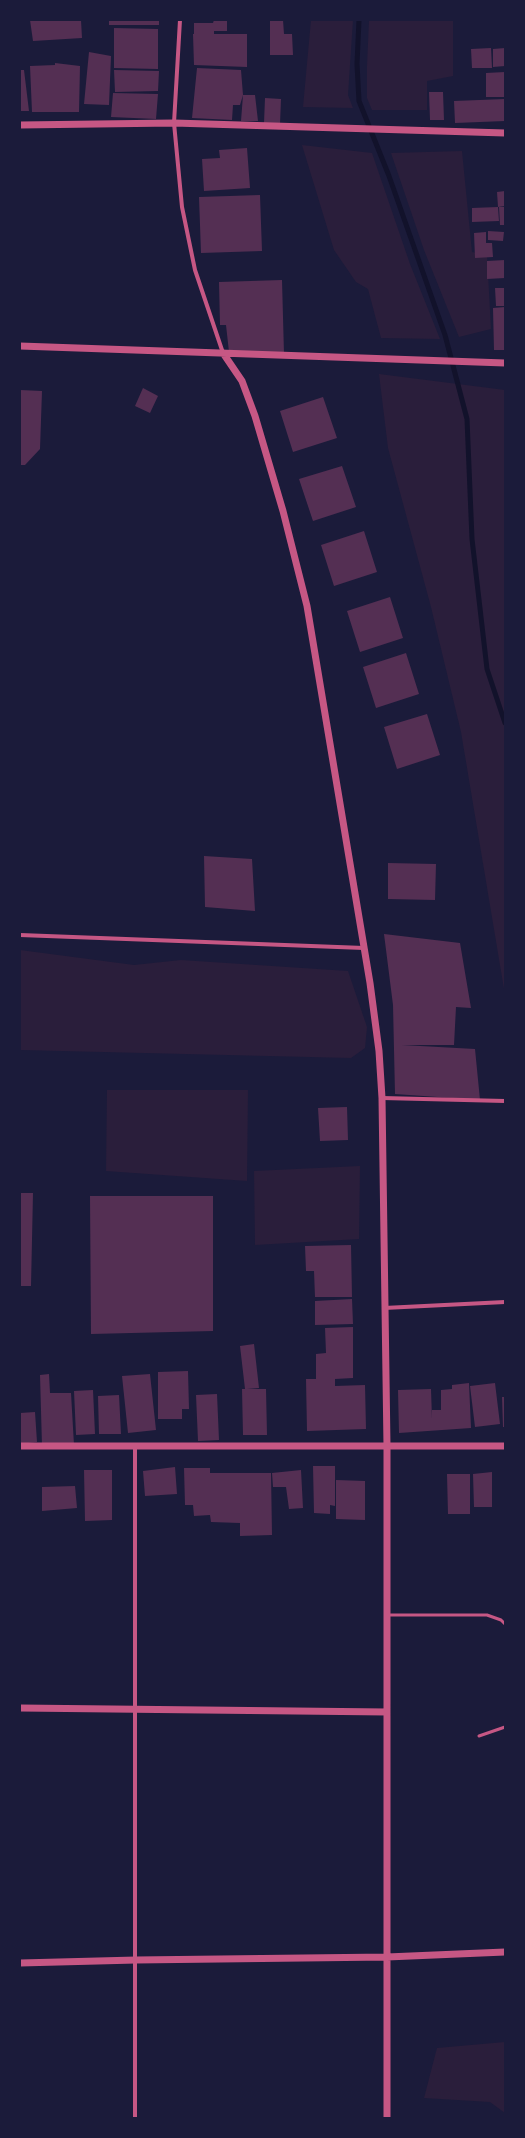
<!DOCTYPE html>
<html>
<head>
<meta charset="utf-8">
<style>
  body { margin:0 }
  #map { position:relative; width:525px; height:2138px; overflow:hidden; background:#1b1b3a; font-family:Rubik,sans-serif }
  canvas { display:block }
  .frame { position:absolute; inset:0; border:21px solid #1b1b3a; pointer-events:none }
</style>
</head>
<body>
<div id="map">
<canvas width="525" height="2138"></canvas>
<div class="frame"></div>
</div>
<script>
const ctx = document.querySelector('canvas').getContext('2d');
ctx.lineJoin = 'round';
function fillPath(path, color) { ctx.fillStyle = color; ctx.fill(path, 'evenodd'); }
const toPath = rows => new Path2D(rows.map(r => 'M' + r).join(''));
function stroke(path, color, width, dash) { ctx.strokeStyle = color; ctx.lineWidth = width; ctx.lineCap = dash ? 'butt' : 'round'; ctx.setLineDash(dash || []); ctx.stroke(path); }
fillPath(toPath([
  [311,20,353,20,348,95,353,108,303,107],
  [369,20,453,20,453,76,427,81,427,110,372,110,367,98,367,66],
  [302,145,372,153,410,264,440,339,381,338,368,289,356,282,334,250],
  [462,151,472,252,487,255,491,329,459,337,424,250,391,153],
  [379,374,505,390,505,1010,504,989,461,732,431,607,388,448],
  [20,950,134,965,181,960,348,971,367,1027,365,1048,351,1058,20,1050],
  [107,1090,248,1090,247,1181,106,1171],
  [360,1166,359,1239,255,1245,254,1171],
  [505,2042,505,2113,490,2102,424,2098,437,2048]
]), '#2a1e3b');
stroke(toPath([
  [359,20,357,64,359,101,389,176,445,335,467,419,472,539,487,669,505,723]
]), '#12122b', 5);
fillPath(toPath([
  [30,20,81,20,82,38,33,41],
  [109,20,159,20,159,25,109,25],
  [214,20,227,20,227,31,214,31,214,34,247,34,247,67,194,65,193,34,194,34,194,23,213,23],
  [270,20,283,20,284,34,292,34,293,55,270,55],
  [114,28,158,29,158,69,114,68],
  [491,48,492,68,472,68,471,49],
  [505,48,505,66,493,67,493,49],
  [89,52,111,56,109,105,84,104],
  [55,63,80,66,79,112,32,112,30,66,55,65],
  [197,68,241,70,243,95,240,105,233,105,232,120,192,118],
  [20,70,24,70,29,111,20,111],
  [114,70,159,71,158,91,115,92],
  [505,72,505,97,486,97,486,73],
  [429,92,443,92,444,120,430,120],
  [113,93,158,94,156,119,111,117],
  [243,95,255,95,258,121,241,121],
  [265,98,281,99,280,124,264,123],
  [505,99,505,121,455,123,454,101],
  [247,148,250,188,204,191,202,159,220,158,219,150],
  [505,191,505,206,498,207,497,192],
  [260,195,262,251,201,253,199,197],
  [498,207,499,221,472,222,472,208],
  [499,207,505,207,505,225,500,225],
  [488,231,504,232,503,241,488,240],
  [486,232,486,243,492,243,493,257,475,258,474,233],
  [505,260,505,278,487,279,487,261],
  [282,280,284,354,229,352,226,325,220,325,219,282],
  [495,288,505,288,505,306,496,306],
  [505,307,505,350,494,350,493,308],
  [143,388,158,396,150,413,135,406],
  [20,390,42,391,40,449,25,465,20,465],
  [323,397,337,438,293,452,280,411],
  [342,466,356,507,313,521,299,479],
  [364,531,377,572,334,586,321,545],
  [390,597,403,638,360,652,347,611],
  [406,653,419,694,376,708,363,667],
  [427,714,440,755,397,769,384,727],
  [204,856,252,859,255,911,205,907],
  [388,863,436,864,435,900,388,899],
  [384,934,460,943,471,1008,456,1007,454,1045,402,1045,475,1049,480,1100,395,1094,393,1005],
  [347,1107,348,1140,320,1141,318,1108],
  [20,1193,33,1193,31,1286,20,1286],
  [90,1196,213,1196,213,1331,91,1334],
  [351,1245,352,1297,315,1297,314,1271,306,1271,305,1246],
  [352,1299,353,1324,315,1325,315,1301],
  [353,1327,353,1378,335,1379,335,1386,365,1385,366,1429,307,1431,306,1379,316,1379,316,1354,326,1353,325,1328],
  [254,1344,259,1388,247,1389,266,1389,267,1435,243,1435,242,1389,245,1389,240,1346],
  [188,1371,189,1409,182,1409,182,1419,158,1419,158,1372],
  [49,1374,50,1393,71,1393,74,1445,42,1446,40,1375],
  [150,1374,156,1430,128,1433,122,1376],
  [469,1383,471,1428,399,1433,398,1390,431,1389,432,1419,432,1410,441,1410,441,1390,452,1389,452,1385],
  [495,1383,500,1424,475,1427,470,1386],
  [93,1390,95,1434,76,1435,74,1391],
  [217,1394,219,1440,198,1441,196,1395],
  [119,1395,121,1434,99,1434,98,1396],
  [502,1397,505,1397,505,1427,503,1427],
  [35,1412,37,1442,20,1444,20,1413],
  [313,1466,335,1466,335,1506,330,1505,330,1514,314,1513],
  [175,1467,177,1494,145,1496,143,1471],
  [184,1468,210,1468,210,1473,271,1473,272,1535,240,1536,240,1523,211,1522,210,1515,194,1516,193,1505,185,1505],
  [84,1470,112,1470,112,1520,85,1521],
  [301,1470,303,1508,289,1509,286,1487,273,1487,272,1473],
  [492,1472,492,1507,474,1507,473,1474],
  [447,1474,470,1474,470,1514,448,1514],
  [336,1480,365,1481,365,1520,336,1519],
  [75,1486,77,1508,42,1511,42,1487]
]), '#542f53');
stroke(toPath([
  [388,1615,487,1615,501,1620,505,1624],
  [479,1736,505,1727]
]), '#c65784', 3);
stroke(toPath([
  [180,20,174,123,182,207,195,270,223,353],
  [20,935,364,948],
  [382,1098,505,1101],
  [384,1308,505,1302],
  [135,1446,135,2118]
]), '#c65784', 4);
stroke(toPath([
  [20,125,174,123,505,133],
  [20,346,505,363],
  [223,353,242,381,255,416,283,511,307,606,370,983,379,1051,382,1098,387,1446,387,2118],
  [20,1446,505,1446],
  [20,1708,387,1712],
  [20,1963,136,1960,387,1957,505,1952]
]), '#c65784', 7);
</script>
</body>
</html>
